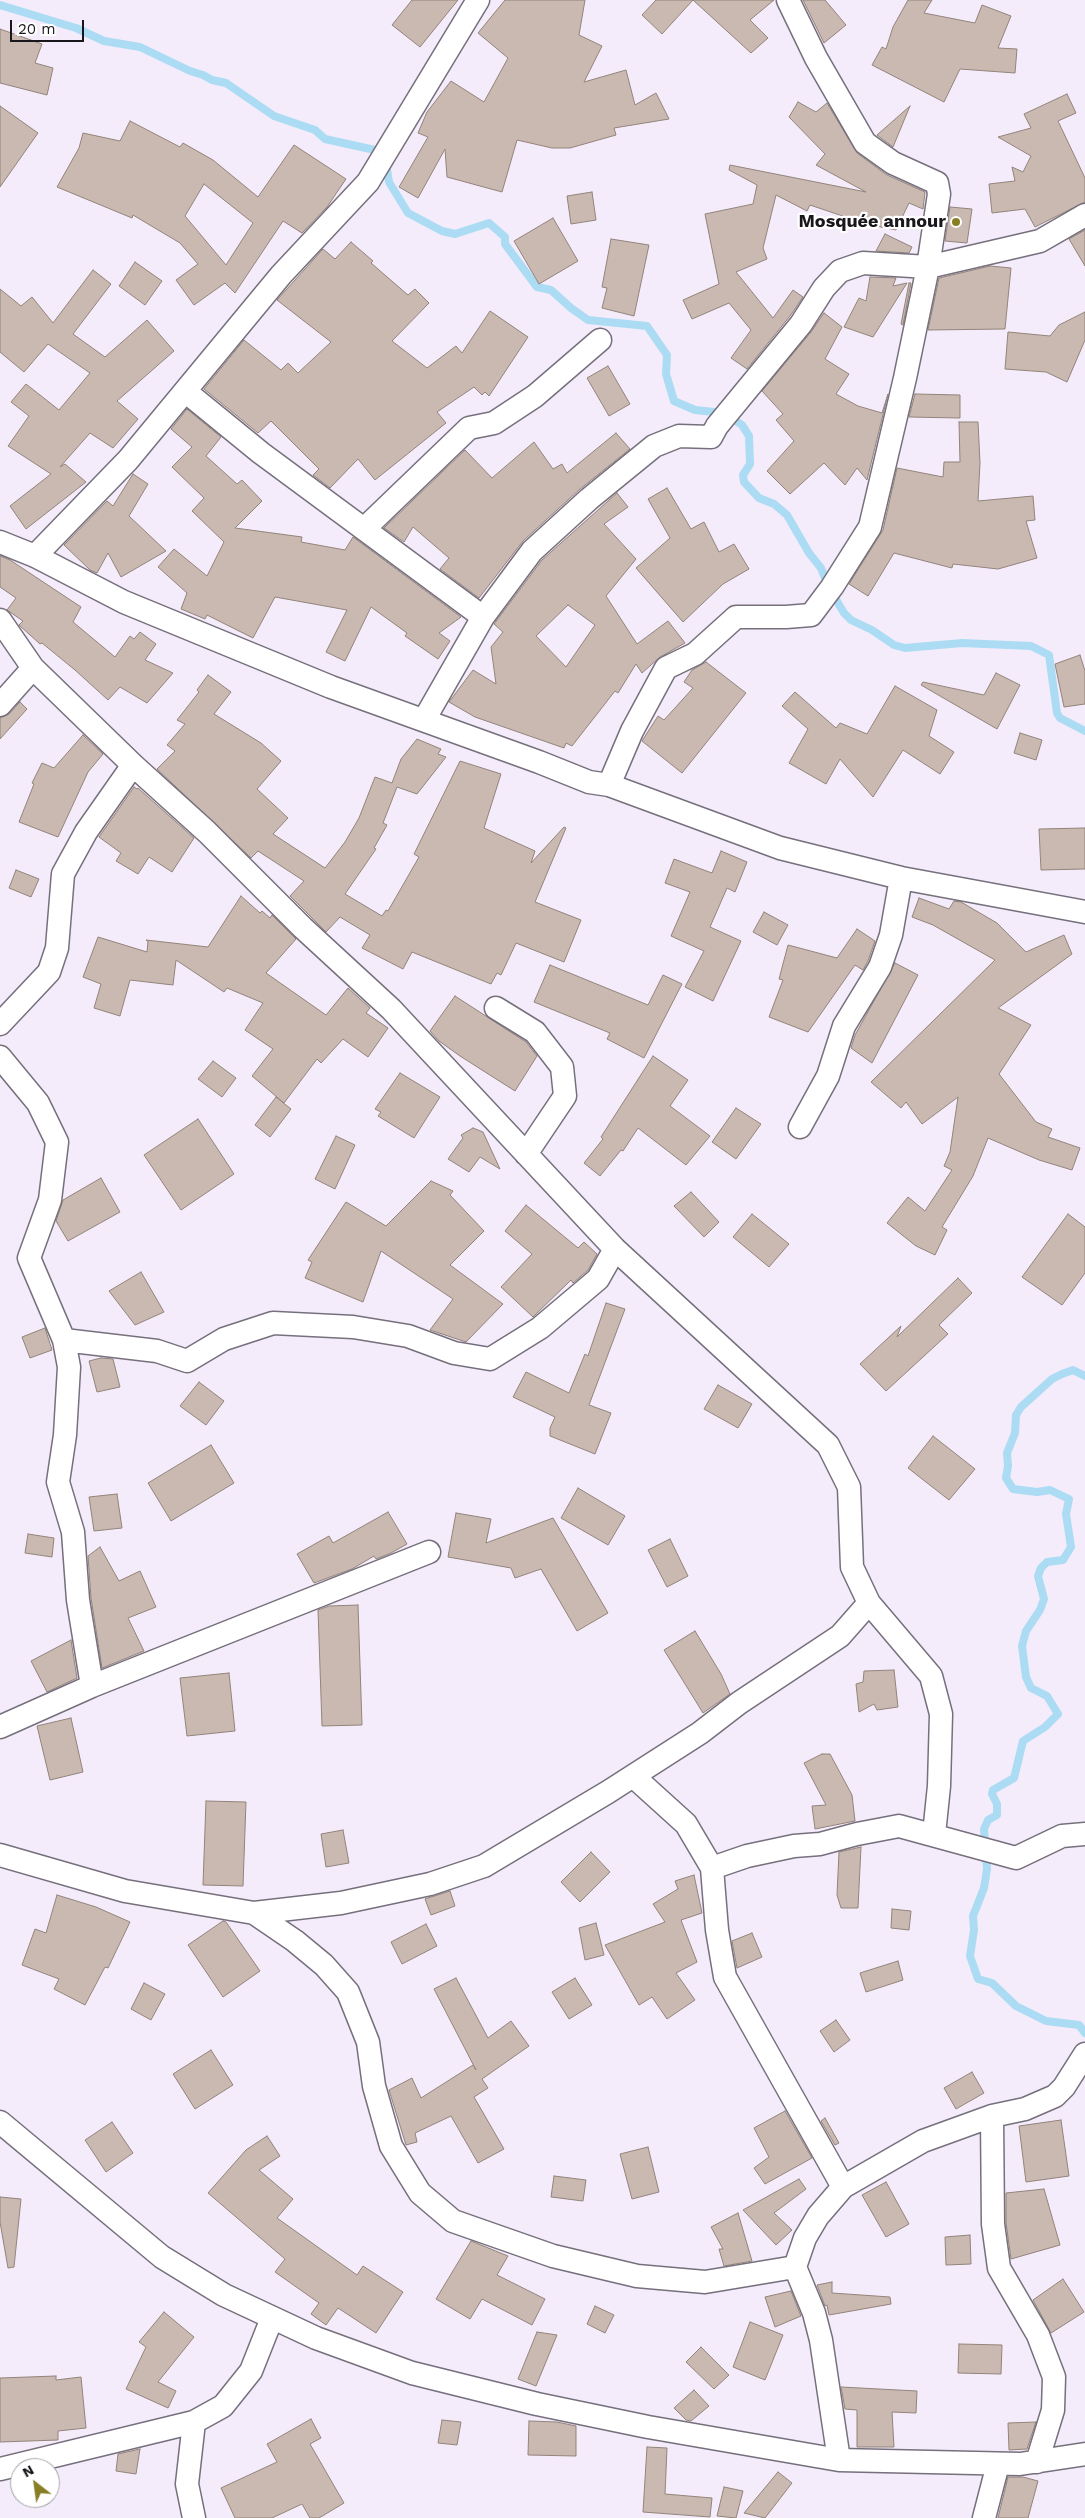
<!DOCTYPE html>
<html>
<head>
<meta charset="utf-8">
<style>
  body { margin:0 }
  #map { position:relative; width:1085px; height:2518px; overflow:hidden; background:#f5ecfb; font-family:"Work Sans",sans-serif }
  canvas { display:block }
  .north { position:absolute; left:10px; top:2458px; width:50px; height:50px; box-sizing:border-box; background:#fff; border:1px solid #a3a2a4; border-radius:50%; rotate:330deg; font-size:14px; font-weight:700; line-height:20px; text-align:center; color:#1a171c }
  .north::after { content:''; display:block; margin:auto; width:18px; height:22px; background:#887e24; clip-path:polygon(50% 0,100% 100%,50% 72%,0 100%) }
  .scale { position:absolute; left:10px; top:20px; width:74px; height:22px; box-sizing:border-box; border:2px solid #1a171c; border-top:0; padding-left:6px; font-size:15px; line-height:18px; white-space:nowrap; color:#1a171c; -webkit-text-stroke:4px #fff; paint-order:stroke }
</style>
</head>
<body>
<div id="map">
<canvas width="1085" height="2518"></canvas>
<div class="north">N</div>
<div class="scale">20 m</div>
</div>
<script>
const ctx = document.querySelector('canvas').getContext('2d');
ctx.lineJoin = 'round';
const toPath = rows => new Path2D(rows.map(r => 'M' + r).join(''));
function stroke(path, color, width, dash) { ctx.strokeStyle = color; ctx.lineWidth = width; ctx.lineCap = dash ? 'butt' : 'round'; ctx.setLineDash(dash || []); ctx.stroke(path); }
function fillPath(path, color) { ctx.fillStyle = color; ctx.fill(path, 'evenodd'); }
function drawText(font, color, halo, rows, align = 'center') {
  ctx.font = font + ' "Work Sans",sans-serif'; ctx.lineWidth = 4.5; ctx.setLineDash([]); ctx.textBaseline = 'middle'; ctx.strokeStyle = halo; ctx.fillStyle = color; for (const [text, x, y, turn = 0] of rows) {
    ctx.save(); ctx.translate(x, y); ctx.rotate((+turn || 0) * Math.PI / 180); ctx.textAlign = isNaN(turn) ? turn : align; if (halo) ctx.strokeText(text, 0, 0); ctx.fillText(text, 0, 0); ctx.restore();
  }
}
stroke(toPath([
  [0,5,76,28,104,41,140,47,190,71,203,75,212,80,226,83,274,116,315,130,325,139,384,152],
  [386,163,389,182,408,213,442,231,455,234,489,223,505,237,505,244,537,287,551,290,571,308,588,320,647,326,667,355,666,374,674,401,695,410,724,413,742,425,749,436,750,464,743,475,744,482,759,498,774,504,787,515,809,553,821,568,829,588,844,613,851,620,872,630,894,645,905,648,962,643,1031,646,1049,655,1057,713,1060,718,1085,731],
  [1085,1376,1073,1370,1062,1374,1052,1379,1021,1407,1016,1415,1015,1433,1007,1453,1008,1466,1006,1478,1013,1489,1037,1492,1050,1490,1069,1499,1066,1514,1071,1547,1063,1560,1047,1562,1041,1568,1038,1576,1044,1599,1040,1610,1026,1631,1022,1646,1026,1677,1031,1688,1047,1696,1058,1714,1045,1727,1023,1741,1014,1778,993,1790,992,1794,997,1804,997,1815,988,1820,984,1829,987,1869,984,1888,973,1916,974,1930,970,1956,978,1979,992,1983,1016,2006,1046,2021,1079,2025,1085,2033]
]), '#abdcf3', 8);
const building = toPath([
  [412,0,458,0,420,47,392,25,412,0],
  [505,0,585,0,579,35,602,46,584,82,626,70,635,105,656,93,669,119,614,128,616,135,570,148,552,148,517,140,502,192,447,177,445,149,418,198,399,187,428,137,418,133,427,112,451,81,484,102,508,58,478,33,505,0],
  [656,0,693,0,662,34,642,15,656,0],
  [693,0,774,0,750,20,768,38,751,53,693,0],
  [803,0,825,0,846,25,824,43,803,0],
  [908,0,932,0,924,13,975,23,982,5,1011,16,998,48,1017,49,1015,73,960,69,944,102,872,65,882,47,886,49,893,27,908,0],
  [0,29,42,44,35,63,53,68,47,95,0,83,0,29],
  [1067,94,1076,113,1058,121,1085,178,1085,202,1035,227,1025,209,992,213,989,184,1015,181,1012,167,1023,172,1031,156,998,137,1031,128,1024,114,1067,94],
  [798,102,816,112,827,103,857,153,887,175,925,192,923,209,909,203,896,230,866,224,810,205,807,211,776,195,763,248,767,259,736,272,773,318,793,290,803,297,790,316,747,369,731,358,751,330,729,303,692,319,683,300,719,284,705,214,753,204,757,185,729,170,730,165,866,192,816,165,825,154,789,117,798,102],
  [0,106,38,133,0,187,0,106],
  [910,106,893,147,877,135,910,106],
  [130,121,180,147,183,143,213,160,258,197,294,145,346,179,327,207,302,233,283,221,235,293,225,283,194,305,176,280,198,264,180,243,133,215,132,218,57,187,79,148,83,133,120,141,130,121],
  [204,184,253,223,226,265,185,216,204,184],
  [592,192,596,220,571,224,567,196,592,192],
  [950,207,972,209,967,243,945,241,950,207],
  [553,218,578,261,539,284,514,241,553,218],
  [1085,230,1085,266,1069,239,1085,230],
  [885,234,912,247,909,253,876,251,885,234],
  [611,239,649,245,634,316,602,308,607,288,602,287,611,239],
  [351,242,373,261,371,263,408,295,415,289,429,303,392,341,427,368,456,346,462,353,490,311,528,337,489,396,485,392,482,395,474,387,437,412,446,423,375,480,358,459,330,488,313,475,319,469,271,421,258,433,204,389,244,340,281,370,288,363,298,373,331,342,277,300,323,249,335,259,351,242],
  [135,262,162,281,145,305,119,286,135,262],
  [990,266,1011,268,1005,329,928,330,939,278,990,266],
  [93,270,111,284,73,334,105,357,147,320,174,351,117,401,138,419,113,448,90,433,60,467,65,464,86,482,26,529,10,506,51,474,8,446,29,416,11,402,26,384,59,410,90,373,48,344,24,372,0,352,0,289,21,306,32,297,53,323,93,270],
  [870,277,896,278,893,286,907,283,873,337,844,327,859,298,866,301,870,277],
  [909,283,911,283,903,325,901,324,909,283],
  [1085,312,1085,340,1067,382,1046,372,1005,369,1008,332,1050,336,1059,325,1085,312],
  [824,313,842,327,825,359,849,374,836,394,858,406,882,413,888,394,867,480,857,468,845,485,824,463,790,494,767,471,794,441,776,420,783,414,762,391,811,332,824,313],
  [608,366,630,404,609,416,587,378,608,366],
  [915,394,960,395,960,418,909,417,915,394],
  [187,409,221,437,206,456,237,484,242,480,262,501,235,528,302,537,301,542,345,550,353,537,461,617,439,633,450,641,438,659,405,636,407,633,371,607,345,661,326,652,347,610,275,597,253,638,207,615,205,619,181,609,187,593,158,567,174,549,207,576,224,542,192,511,204,498,172,467,192,447,171,429,187,409],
  [959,422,978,422,980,463,978,501,1033,496,1035,520,1026,521,1037,558,998,569,953,564,952,568,894,553,868,596,849,584,883,530,897,468,943,477,944,462,960,462,959,422],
  [616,433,630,449,580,489,523,541,479,598,440,569,449,558,413,527,404,542,384,528,465,450,492,478,534,442,553,469,562,464,567,473,616,433],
  [133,474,148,484,129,516,166,551,121,577,108,553,97,573,90,570,64,545,107,501,113,506,133,474],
  [667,488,691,529,704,522,719,552,734,544,749,569,723,584,683,622,636,568,670,538,648,499,667,488],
  [617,493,628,507,604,524,636,559,606,596,637,644,668,621,685,643,660,657,642,673,636,664,618,693,615,691,572,746,566,743,564,748,475,717,449,702,473,670,496,684,491,647,503,632,494,624,542,560,617,493],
  [568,605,595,625,566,667,536,636,568,605],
  [0,556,10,560,81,607,73,622,115,657,130,636,134,639,140,632,156,644,145,660,173,673,147,703,120,687,108,700,75,670,42,643,40,644,19,625,23,621,7,610,16,598,0,587,0,556],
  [1080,655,1085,671,1085,704,1064,707,1055,664,1080,655],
  [706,662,746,693,682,773,642,741,658,716,664,720,693,688,684,682,692,670,706,662],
  [996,673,1020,685,997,729,921,685,923,682,984,695,996,673],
  [208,675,231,692,214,714,261,743,281,761,257,789,288,818,273,834,325,868,345,842,359,818,375,777,392,783,401,759,417,739,441,749,438,754,446,757,417,794,397,787,383,823,387,825,374,848,376,849,345,894,382,916,386,910,388,911,419,857,414,854,460,761,501,774,484,828,535,851,531,863,564,827,566,828,535,902,581,920,564,962,516,943,501,975,497,973,491,984,412,952,403,969,362,948,370,935,340,917,326,932,290,896,304,881,258,851,251,858,157,769,175,751,167,745,185,724,177,720,199,692,197,690,208,675],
  [895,686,937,710,929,736,954,752,940,774,903,750,873,797,840,759,826,784,789,763,808,729,782,706,795,692,836,728,840,723,867,734,895,686],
  [20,702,27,709,0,739,0,718,9,714,20,702],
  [1020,733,1042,740,1036,760,1014,753,1020,733],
  [83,735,103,754,88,772,58,837,19,822,34,784,32,783,42,763,54,768,83,735],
  [134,787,137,789,138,788,194,838,172,872,149,857,138,874,116,861,121,853,99,837,134,787],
  [1085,828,1085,869,1041,870,1039,829,1085,828],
  [721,851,747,862,735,892,727,888,710,927,741,941,713,1001,685,987,704,951,671,936,690,892,665,883,674,859,712,873,721,851],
  [16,870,39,879,31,897,9,888,16,870],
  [241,896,260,913,262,911,270,918,272,915,296,939,266,973,326,1015,348,988,370,1008,366,1013,388,1028,368,1057,343,1039,321,1063,317,1059,284,1103,252,1076,273,1049,245,1030,263,1003,227,988,224,992,176,960,173,985,130,980,120,1016,94,1008,101,984,83,977,98,937,147,952,148,941,146,940,208,947,241,896],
  [919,898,949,909,954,901,961,902,997,923,1026,952,1064,935,1072,954,998,1008,1031,1025,999,1074,1036,1122,1052,1129,1048,1137,1080,1148,1072,1170,1039,1160,988,1138,973,1176,942,1227,947,1230,935,1255,916,1246,887,1223,908,1197,925,1211,952,1170,944,1166,950,1152,958,1097,922,1124,906,1102,901,1108,871,1082,995,960,933,925,912,917,919,898],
  [764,912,788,925,777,945,753,932,764,912],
  [857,929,875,941,868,961,863,970,855,965,808,1032,769,1017,783,980,779,979,788,945,837,958,857,929],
  [895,963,918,975,872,1063,851,1048,855,1035,895,963],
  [550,965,648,1005,663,975,682,984,644,1058,607,1039,610,1033,534,1002,550,965],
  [455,996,526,1042,537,1056,515,1091,460,1056,439,1041,430,1031,455,996],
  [653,1056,688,1080,670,1106,710,1136,686,1165,638,1128,623,1151,621,1150,600,1176,584,1163,603,1139,601,1137,653,1056],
  [213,1061,236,1078,222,1097,198,1079,213,1061],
  [400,1073,440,1097,414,1138,378,1116,381,1112,375,1109,400,1073],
  [276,1097,291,1109,270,1137,255,1125,276,1097],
  [736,1108,761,1124,736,1159,712,1142,736,1108],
  [198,1119,234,1174,181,1210,144,1155,198,1119],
  [473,1128,483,1132,500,1169,480,1157,469,1172,448,1159,463,1138,461,1135,473,1128],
  [336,1136,355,1145,335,1189,315,1179,336,1136],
  [101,1178,120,1212,68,1241,56,1221,63,1200,101,1178],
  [431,1181,453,1191,450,1195,484,1231,450,1265,503,1304,466,1342,430,1330,453,1299,381,1251,363,1302,305,1278,312,1262,308,1260,346,1202,386,1226,431,1181],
  [691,1192,719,1222,704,1237,674,1206,691,1192],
  [526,1205,578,1248,584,1242,597,1254,588,1270,573,1283,571,1280,533,1317,501,1287,532,1254,505,1231,526,1205],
  [752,1214,789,1244,769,1267,733,1237,752,1214],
  [1068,1214,1085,1227,1085,1273,1062,1305,1022,1277,1068,1214],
  [141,1272,164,1312,135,1325,109,1291,141,1272],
  [958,1278,972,1293,939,1325,948,1334,886,1391,860,1364,901,1326,897,1337,958,1278],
  [606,1303,625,1309,589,1405,611,1413,595,1454,550,1436,550,1428,555,1417,513,1397,526,1372,569,1393,585,1354,588,1356,606,1303],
  [45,1328,52,1350,30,1358,22,1337,45,1328],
  [101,1358,113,1359,120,1387,97,1392,89,1361,101,1358],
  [199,1382,224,1401,206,1425,180,1406,199,1382],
  [718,1385,752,1404,738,1428,704,1409,718,1385],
  [933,1436,975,1469,949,1500,908,1468,933,1436],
  [211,1445,234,1483,171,1521,148,1483,211,1445],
  [578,1488,625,1516,608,1545,561,1518,578,1488],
  [117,1494,122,1528,94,1531,89,1497,117,1494],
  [388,1512,407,1544,391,1553,376,1559,374,1556,352,1569,314,1583,297,1554,329,1536,333,1543,388,1512],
  [456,1513,491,1519,486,1543,553,1518,608,1613,577,1631,541,1569,515,1578,511,1568,448,1557,456,1513],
  [28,1534,54,1538,52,1557,25,1553,28,1534],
  [670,1539,688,1576,667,1587,648,1550,670,1539],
  [100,1547,119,1581,140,1571,156,1607,128,1618,144,1651,102,1668,91,1598,88,1556,100,1547],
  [358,1605,362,1725,322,1726,318,1610,329,1606,358,1605],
  [695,1631,721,1674,730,1694,703,1713,664,1650,695,1631],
  [71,1640,77,1678,47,1692,31,1661,71,1640],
  [894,1670,898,1707,877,1710,874,1704,859,1712,856,1684,863,1682,864,1671,894,1670],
  [229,1673,235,1731,187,1736,180,1678,229,1673],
  [71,1718,83,1772,50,1780,37,1726,71,1718],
  [822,1754,830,1754,852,1795,855,1821,815,1829,812,1806,826,1805,804,1763,822,1754],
  [206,1801,246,1802,243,1886,203,1885,206,1801],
  [343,1830,349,1863,326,1867,321,1834,343,1830],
  [861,1847,858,1908,841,1908,837,1895,839,1852,861,1847],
  [591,1852,610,1872,580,1902,561,1882,591,1852],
  [694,1875,702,1913,681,1920,697,1962,676,1973,695,2000,667,2019,652,1997,639,2005,605,1945,665,1922,653,1904,678,1889,675,1881,694,1875],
  [450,1891,455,1906,431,1915,425,1899,450,1891],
  [57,1895,96,1907,130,1922,108,1968,105,1967,85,2005,54,1989,59,1979,22,1965,35,1929,46,1933,57,1895],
  [892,1909,911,1911,909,1930,891,1928,892,1909],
  [223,1921,226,1922,260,1971,223,1997,188,1945,223,1921],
  [596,1923,604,1955,585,1960,579,1928,596,1923],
  [426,1924,437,1946,402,1964,391,1942,426,1924],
  [752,1933,762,1957,737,1968,732,1941,752,1933],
  [898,1961,903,1980,866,1992,860,1973,898,1961],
  [456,1978,488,2038,511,2021,529,2046,482,2079,488,2088,474,2097,504,2149,478,2163,451,2116,415,2133,417,2142,406,2145,389,2090,412,2078,421,2098,473,2065,476,2070,434,1989,456,1978],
  [575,1978,592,2005,569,2019,552,1992,575,1978],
  [144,1983,165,1994,151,2020,131,2009,144,1983],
  [836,2020,850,2040,834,2052,820,2031,836,2020],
  [211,2050,233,2085,195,2109,173,2074,211,2050],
  [972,2072,984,2093,956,2109,944,2088,972,2072],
  [785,2111,812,2158,765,2184,754,2168,769,2157,754,2128,785,2111],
  [825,2118,839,2143,835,2145,821,2121,825,2118],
  [1061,2120,1069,2176,1026,2182,1019,2126,1061,2120],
  [112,2122,133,2153,106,2172,85,2140,112,2122],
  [267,2136,280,2156,259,2170,293,2199,277,2218,357,2275,363,2266,403,2292,376,2333,338,2308,326,2325,311,2314,319,2303,275,2272,285,2259,208,2193,246,2150,267,2136],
  [648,2147,659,2192,632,2199,620,2154,648,2147],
  [554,2176,586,2180,583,2201,551,2197,554,2176],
  [799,2179,806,2189,774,2213,792,2230,776,2245,743,2210,799,2179],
  [886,2182,909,2224,886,2237,862,2195,886,2182],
  [1044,2189,1060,2245,1011,2259,1006,2223,1006,2193,1044,2189],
  [0,2197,21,2199,14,2267,8,2268,0,2222,0,2197],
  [738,2213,752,2261,724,2266,719,2249,723,2249,711,2227,738,2213],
  [970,2235,971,2264,946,2265,945,2237,970,2235],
  [471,2241,508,2256,497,2275,545,2299,532,2325,482,2299,470,2319,436,2299,471,2241],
  [1063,2279,1084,2312,1051,2333,1033,2300,1063,2279],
  [832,2282,832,2293,890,2297,891,2304,829,2315,827,2305,825,2306,817,2285,832,2282],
  [791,2291,801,2316,775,2327,765,2297,791,2291],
  [595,2306,614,2315,605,2333,587,2324,595,2306],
  [164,2312,194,2337,158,2382,176,2391,168,2408,126,2389,146,2347,139,2342,164,2312],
  [750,2322,783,2335,765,2380,733,2367,750,2322],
  [537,2332,557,2335,536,2386,518,2379,537,2332],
  [959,2344,1002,2345,1001,2374,958,2373,959,2344],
  [701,2347,729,2375,714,2389,686,2362,701,2347],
  [56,2376,56,2380,81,2377,86,2428,58,2431,58,2440,0,2442,0,2378,56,2376],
  [841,2387,917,2391,916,2413,892,2412,894,2447,857,2447,857,2410,845,2409,841,2387],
  [694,2390,709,2406,691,2421,686,2420,674,2408,694,2390],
  [311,2419,321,2438,310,2444,344,2503,319,2518,310,2518,302,2504,272,2518,235,2518,221,2488,277,2462,267,2444,311,2419],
  [442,2420,461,2422,457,2445,438,2443,442,2420],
  [529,2421,557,2422,576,2426,576,2456,528,2455,529,2421],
  [1036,2422,1027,2449,1009,2450,1008,2423,1036,2422],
  [647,2447,667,2448,665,2494,712,2498,710,2517,643,2512,647,2447],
  [140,2449,136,2474,116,2471,118,2454,140,2449],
  [778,2472,792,2483,765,2518,744,2513,778,2472],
  [1008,2477,1023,2477,1038,2481,1028,2518,998,2518,1008,2477],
  [724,2487,743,2491,736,2518,717,2516,724,2487]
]);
fillPath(building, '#c9b9b1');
stroke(building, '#92837b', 1);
const street = toPath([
  [185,391,261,453,483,617],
  [365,528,469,428,494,423,535,396,600,340],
  [0,542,35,556,124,602,331,687,539,762,589,782,609,785,780,848,901,878,1085,912],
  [35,556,128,460,281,275,368,182,478,0],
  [0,620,33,668,133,765,207,832,303,928,391,1009,615,1249,828,1445,849,1487,852,1567,869,1603,931,1676,941,1714,939,1786,934,1834],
  [0,705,33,668],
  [424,720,483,617,532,551,589,499,654,446,679,436,711,437,717,426,801,324,824,288,840,271,863,263,928,267,1040,241,1085,215],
  [609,785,632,731,666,668,695,654,736,617,786,617,811,615,832,587,870,527,905,378,928,267,939,194,937,183,893,163,865,143,816,58,788,0],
  [496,1008,535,1032,562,1067,565,1096,526,1154],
  [0,1024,49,972,57,948,63,874,86,832,133,765],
  [0,1057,38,1103,57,1142,50,1200,29,1258,64,1340,69,1367,65,1435,58,1482,73,1532,78,1600,92,1686],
  [800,1127,828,1076,844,1026,880,967,891,935,901,878],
  [64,1340,157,1351,187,1361,224,1339,273,1323,353,1327,408,1336,454,1353,490,1359,540,1328,598,1279,615,1249],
  [0,1727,92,1686,429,1552],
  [633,1776,686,1824,712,1868,717,1930,725,1977,843,2187],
  [0,1855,125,1891,254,1913,341,1903,430,1884,484,1866,608,1792,700,1733,739,1703,840,1636,869,1603],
  [712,1868,747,1856,794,1846,820,1844,857,1834,899,1826,1016,1858,1062,1836,1085,1834],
  [254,1913,295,1941,324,1965,348,1992,368,2042,374,2086,391,2146,420,2193,453,2221,553,2256,637,2276,705,2282,795,2267],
  [992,2116,993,2224,999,2268,1038,2335,1054,2377,1053,2410,1037,2462],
  [0,2122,162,2257,224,2295,316,2338,412,2373,537,2404,648,2427,839,2460,1020,2464,1085,2454],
  [839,2460,821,2340,814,2313,795,2267,805,2238,818,2216,843,2187,923,2141,992,2116,1025,2109,1055,2096,1064,2087,1085,2054],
  [0,2469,194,2422,223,2406,251,2371,272,2318],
  [194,2518,187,2484,194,2422],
  [984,2518,998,2464]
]);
stroke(street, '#766f7c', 25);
stroke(street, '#fff', 22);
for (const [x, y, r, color] of [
  [956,222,5,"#887e24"]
]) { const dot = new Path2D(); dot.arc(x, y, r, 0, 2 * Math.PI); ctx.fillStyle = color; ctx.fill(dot); stroke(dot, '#fff', 2); }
drawText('bold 18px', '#1a171c', '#fff', [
  ["Mosquée annour",946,222]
], 'right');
</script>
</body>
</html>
